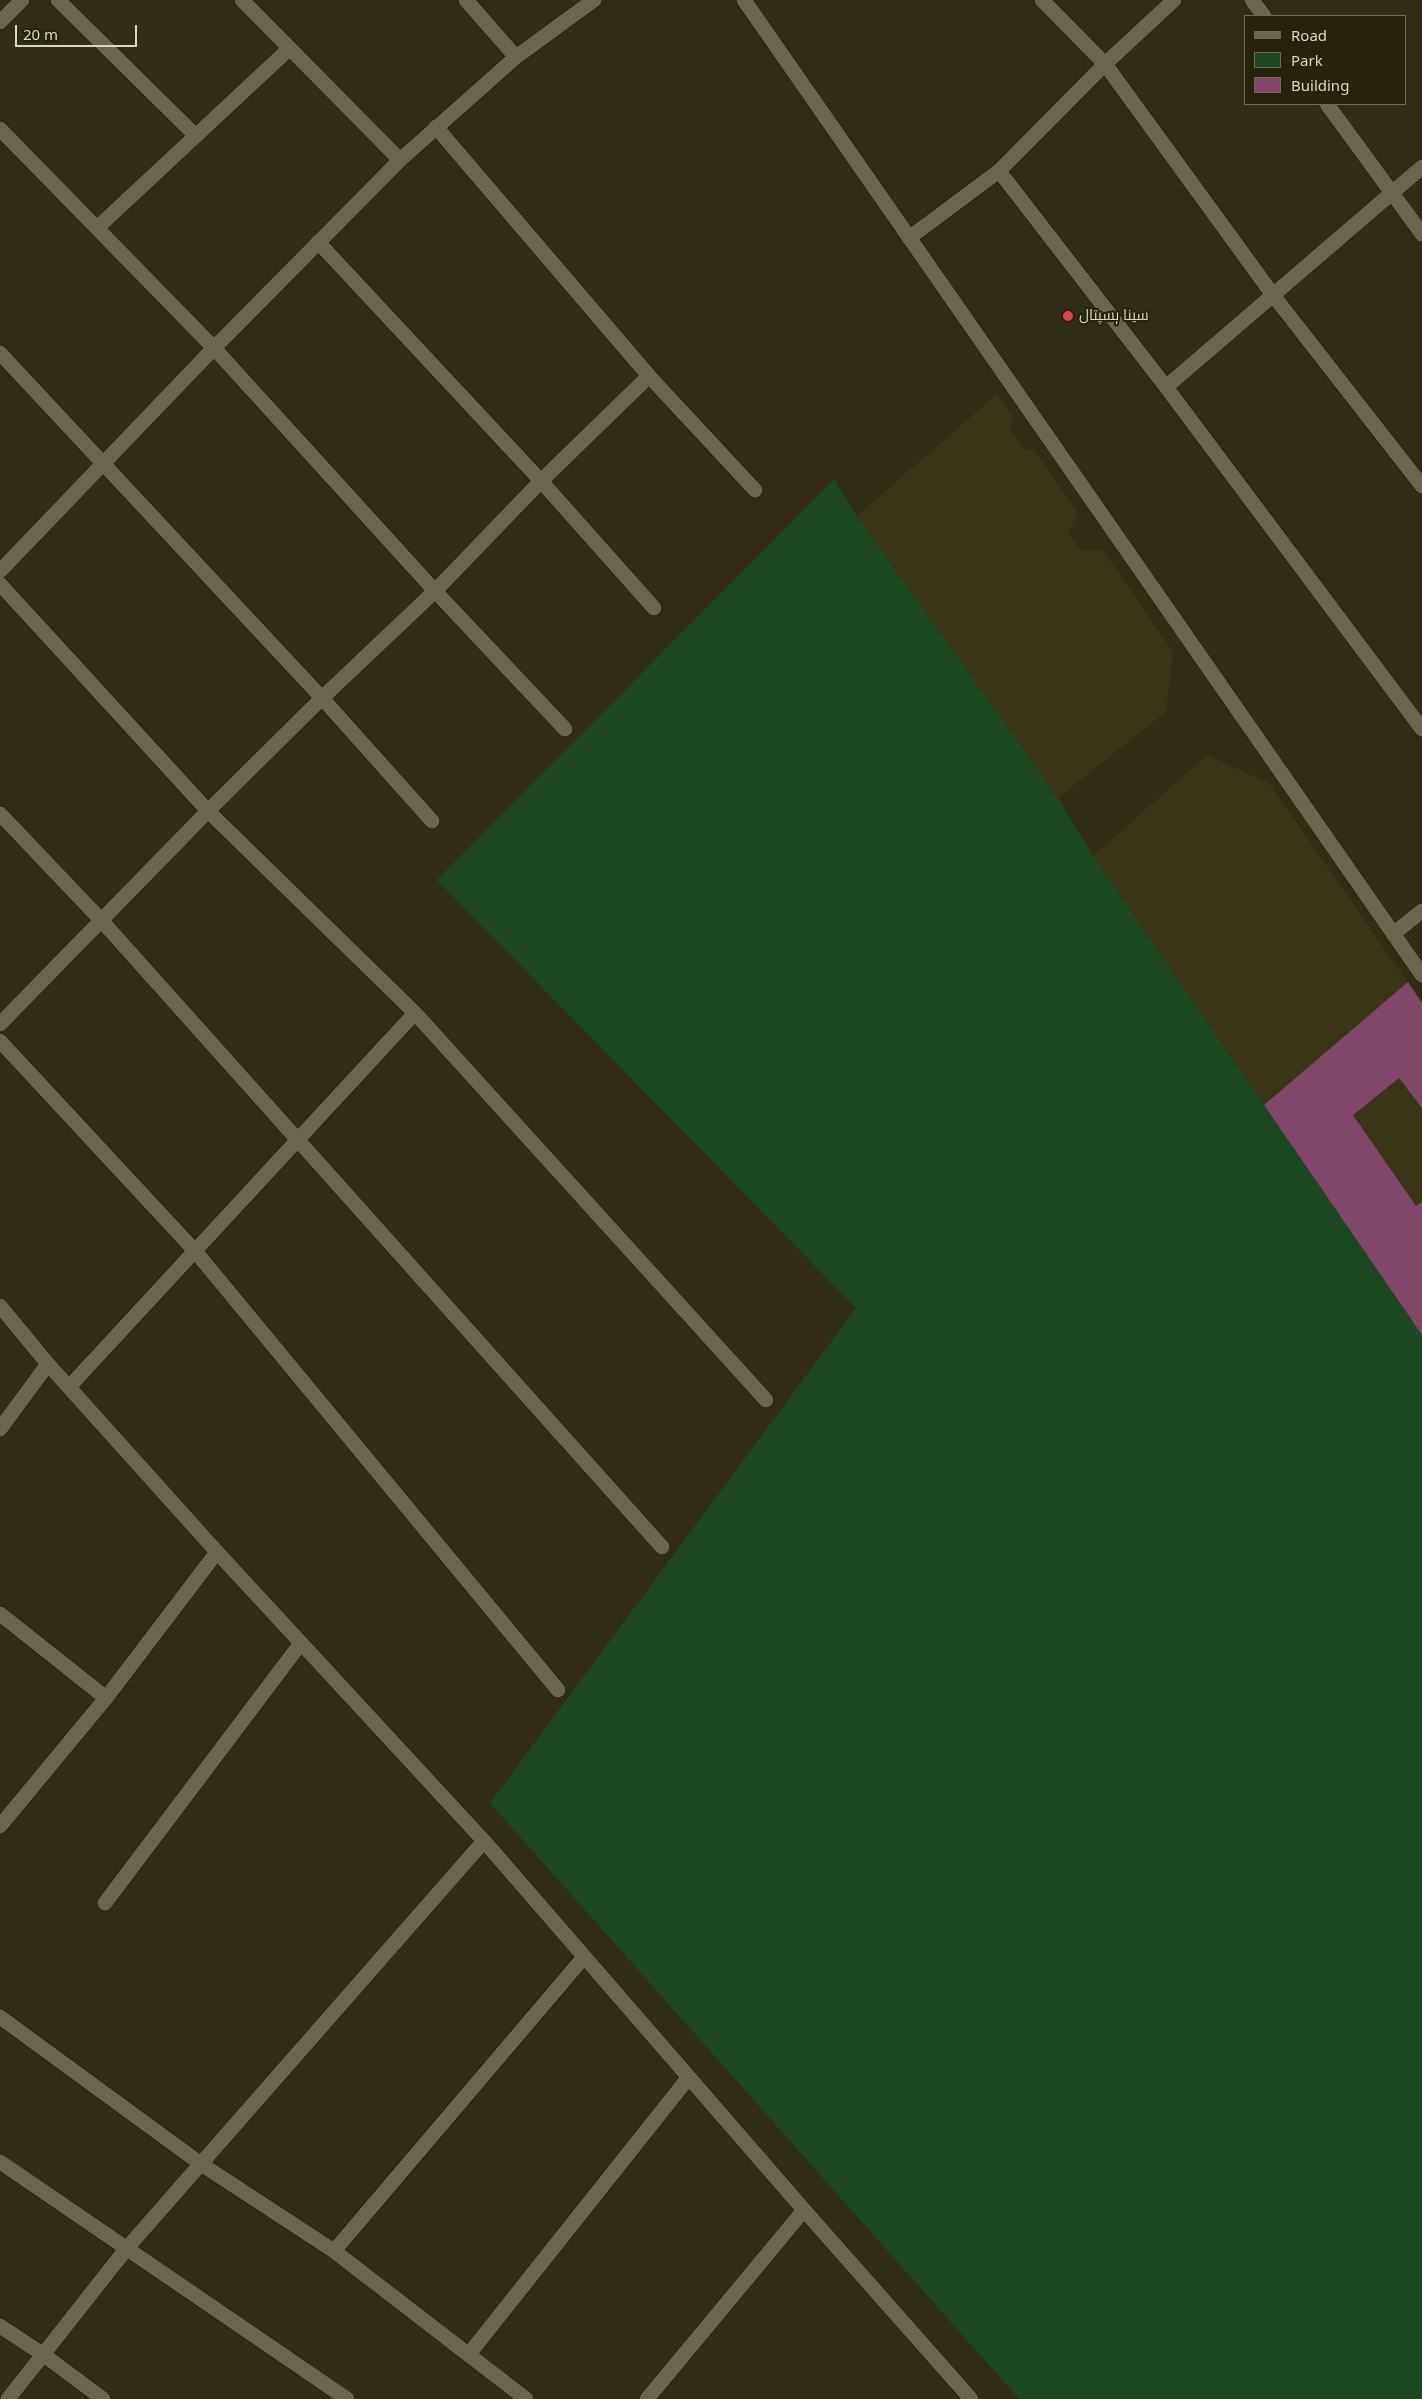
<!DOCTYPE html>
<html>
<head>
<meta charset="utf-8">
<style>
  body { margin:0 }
  #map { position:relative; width:1422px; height:2399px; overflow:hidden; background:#302c16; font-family:"Noto Sans",sans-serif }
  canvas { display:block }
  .legend { position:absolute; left:1244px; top:15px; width:162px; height:90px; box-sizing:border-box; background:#26220c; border:1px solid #6e6a58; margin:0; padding:6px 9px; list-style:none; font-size:15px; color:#d9d7ca }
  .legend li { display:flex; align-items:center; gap:10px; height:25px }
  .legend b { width:25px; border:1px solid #6e6a58 }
  .scale { position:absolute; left:15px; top:25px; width:122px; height:22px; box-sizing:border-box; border:2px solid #d9d7ca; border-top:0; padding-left:6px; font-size:15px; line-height:18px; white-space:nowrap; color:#d9d7ca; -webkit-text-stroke:4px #26220c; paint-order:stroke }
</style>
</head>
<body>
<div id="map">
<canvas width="1422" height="2399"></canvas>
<ul class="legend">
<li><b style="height:6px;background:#6a664d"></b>Road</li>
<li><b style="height:14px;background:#1b4821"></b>Park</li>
<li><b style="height:14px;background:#82466a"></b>Building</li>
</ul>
<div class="scale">20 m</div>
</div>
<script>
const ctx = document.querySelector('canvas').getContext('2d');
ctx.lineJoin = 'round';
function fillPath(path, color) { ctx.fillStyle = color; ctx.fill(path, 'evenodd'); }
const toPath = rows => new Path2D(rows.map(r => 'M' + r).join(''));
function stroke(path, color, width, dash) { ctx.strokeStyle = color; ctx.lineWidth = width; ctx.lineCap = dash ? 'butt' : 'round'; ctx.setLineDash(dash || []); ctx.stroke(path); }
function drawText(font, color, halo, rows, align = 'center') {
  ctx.font = font + ' "Noto Sans",Cairo,sans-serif'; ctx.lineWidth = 4; ctx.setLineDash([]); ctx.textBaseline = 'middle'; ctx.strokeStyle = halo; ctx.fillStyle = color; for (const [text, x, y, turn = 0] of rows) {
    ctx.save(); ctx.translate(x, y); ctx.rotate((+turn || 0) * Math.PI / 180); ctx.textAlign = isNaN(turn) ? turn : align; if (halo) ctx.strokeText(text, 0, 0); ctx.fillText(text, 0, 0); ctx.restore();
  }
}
fillPath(toPath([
  [997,394,1014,419,1009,429,1026,450,1034,450,1078,513,1068,533,1080,550,1103,550,1173,652,1166,712,1058,798,857,516],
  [1207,755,1269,783,1422,1003,1422,1335,1093,856]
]), '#3b3518');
fillPath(toPath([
  [834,479,857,516,1058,798,1093,856,1422,1335,1422,2399,1019,2399,490,1803,856,1308,437,880]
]), '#1b4821');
fillPath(toPath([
  [1408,982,1422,1003,1422,1108,1399,1078,1353,1115,1416,1206,1422,1202,1422,1335,1264,1105]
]), '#82466a');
const minor = toPath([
  [58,0,196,136],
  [242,0,400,160],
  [744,0,1422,975],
  [1042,0,1105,64,1273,295,1422,486],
  [1252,0,1264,16],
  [0,22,22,0],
  [516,57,594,0],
  [1327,104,1422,234],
  [436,127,649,376,755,490],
  [0,129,214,348,435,591,565,729],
  [999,171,1166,387,1422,729],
  [97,228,290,48],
  [909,238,999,171,1105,64,1174,0],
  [318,242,541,481,654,608],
  [0,353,322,698,432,821],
  [1166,387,1422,167],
  [0,571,214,348,400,160,516,57,466,0],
  [0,584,208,811,415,1013,766,1400],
  [0,814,101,920,662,1547],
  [1393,934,1422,911],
  [0,1024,208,811,322,698,435,591,541,481,649,376],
  [0,1041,195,1251,558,1690],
  [0,1306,48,1364,217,1552,484,1841,804,2210,971,2399],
  [69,1387,415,1013],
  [0,1429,48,1364],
  [0,1614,106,1698],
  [0,1826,106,1698,217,1552],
  [105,1903,301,1643],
  [0,2017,201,2164,334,2251,526,2399],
  [0,2162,347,2399],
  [334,2251,584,1957],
  [0,2326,44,2355,103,2399],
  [469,2354,689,2077],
  [8,2399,127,2248,484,1841],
  [647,2399,804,2210]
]);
stroke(minor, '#181401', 16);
stroke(minor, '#6a664d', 15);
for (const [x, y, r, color] of [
  [1068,316,6,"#e0444e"]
]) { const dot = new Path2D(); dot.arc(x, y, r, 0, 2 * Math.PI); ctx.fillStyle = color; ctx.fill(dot); stroke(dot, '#26220c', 2); }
drawText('15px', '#d9d7ca', '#26220c', [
  ["سینا ہسپتال",1079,316]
], 'left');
</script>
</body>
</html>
